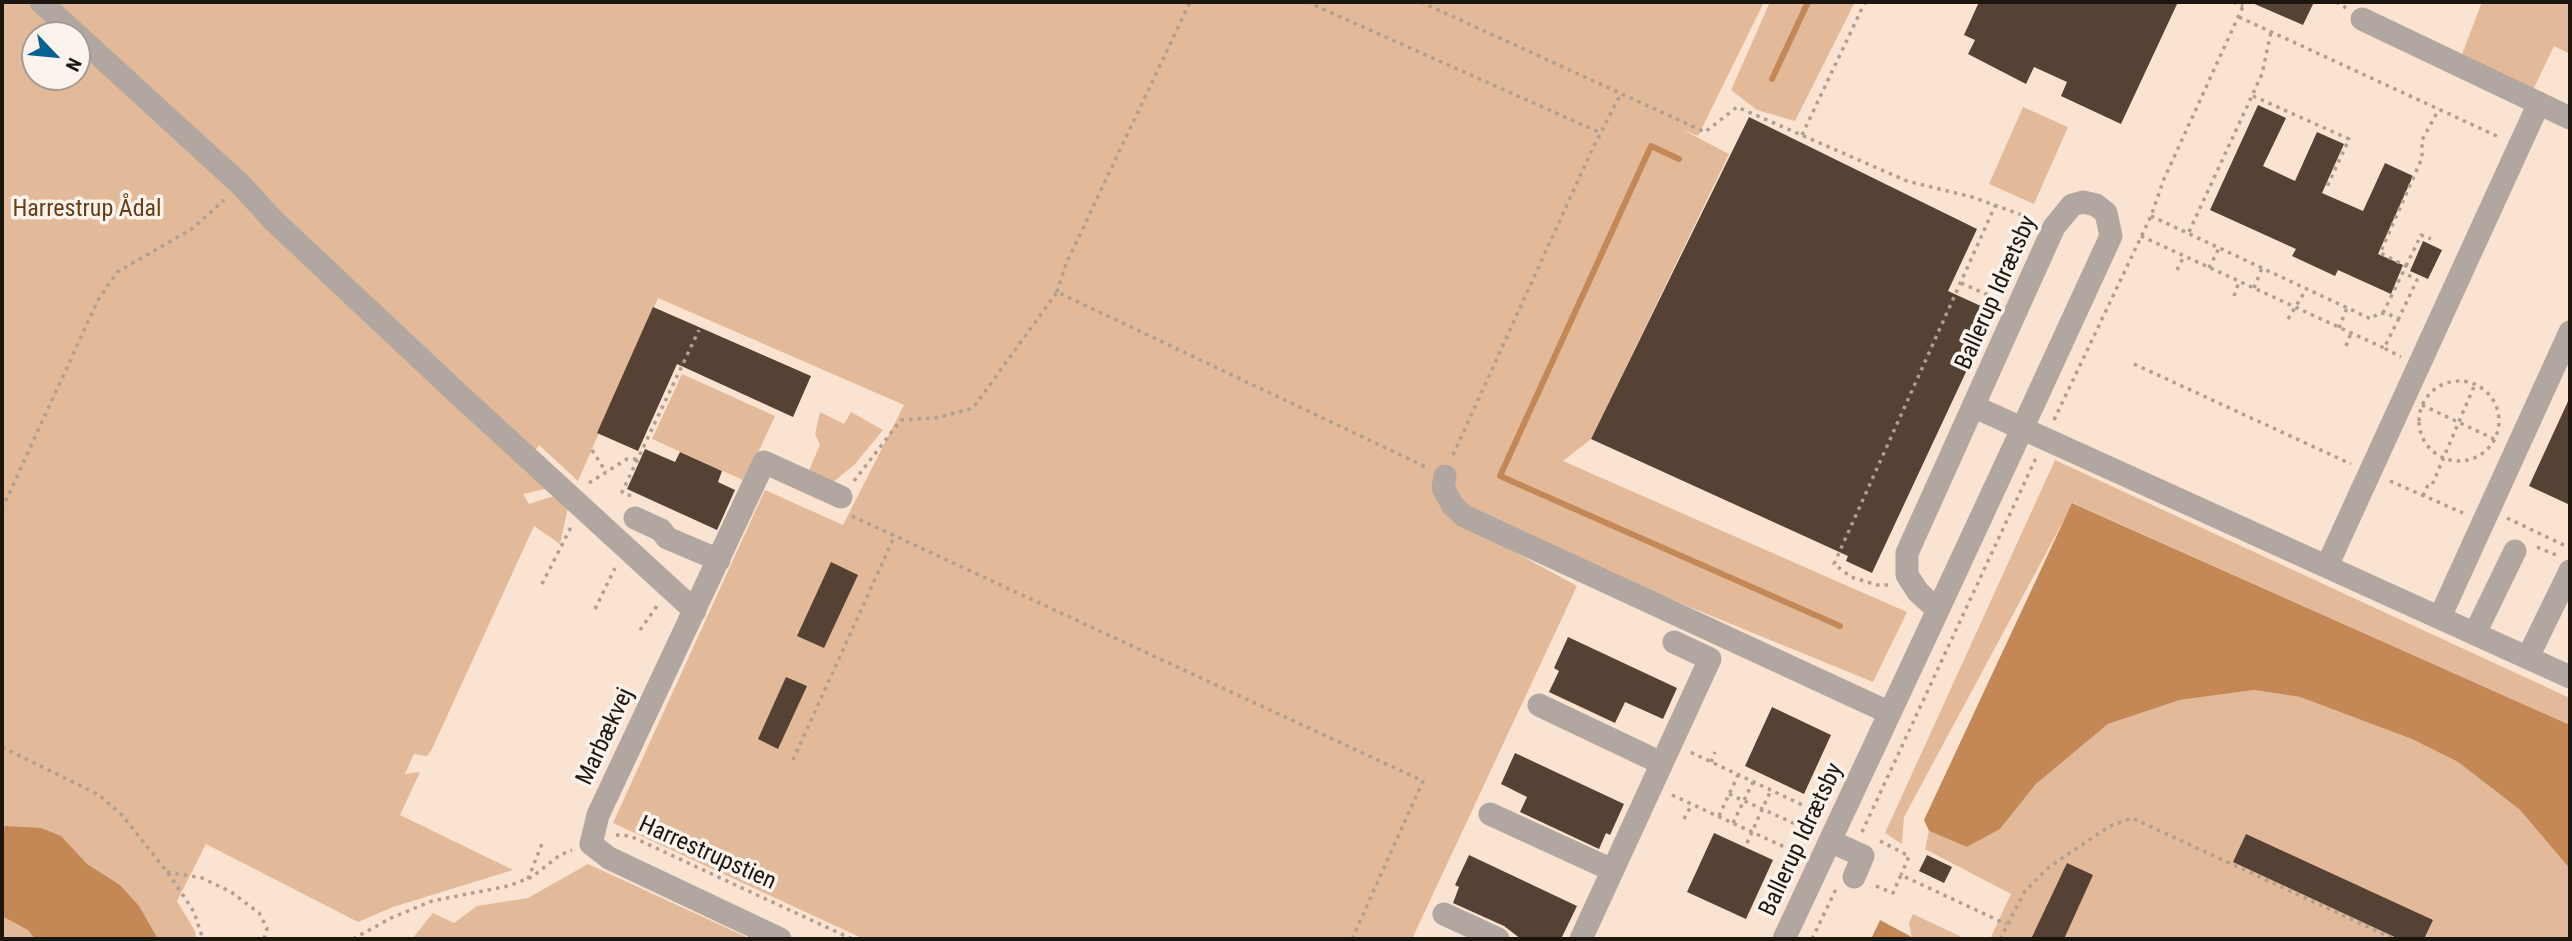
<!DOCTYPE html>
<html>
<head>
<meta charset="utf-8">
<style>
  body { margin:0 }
  #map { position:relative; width:2572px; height:941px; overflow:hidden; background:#fae3d1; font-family:"Roboto Condensed",sans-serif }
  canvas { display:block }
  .frame { position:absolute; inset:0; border:4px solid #1d160f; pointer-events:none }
  .north { position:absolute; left:21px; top:21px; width:70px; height:70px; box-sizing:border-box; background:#fcf3ec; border:2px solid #a39b94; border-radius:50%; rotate:116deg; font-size:19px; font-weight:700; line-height:28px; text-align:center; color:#1d160f }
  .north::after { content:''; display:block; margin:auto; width:24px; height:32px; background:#046393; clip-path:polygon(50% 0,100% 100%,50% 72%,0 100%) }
</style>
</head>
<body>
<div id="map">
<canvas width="2572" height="941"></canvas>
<div class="frame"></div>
<div class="north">N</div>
</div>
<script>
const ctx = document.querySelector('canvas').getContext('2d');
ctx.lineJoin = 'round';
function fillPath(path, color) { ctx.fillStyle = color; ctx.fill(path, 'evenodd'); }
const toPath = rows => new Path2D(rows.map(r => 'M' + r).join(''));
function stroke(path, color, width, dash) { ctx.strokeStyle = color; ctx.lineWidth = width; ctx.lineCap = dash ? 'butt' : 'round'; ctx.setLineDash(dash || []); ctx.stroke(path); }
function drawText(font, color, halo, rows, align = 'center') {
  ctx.font = font + ' "Roboto Condensed",sans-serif'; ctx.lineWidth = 7; ctx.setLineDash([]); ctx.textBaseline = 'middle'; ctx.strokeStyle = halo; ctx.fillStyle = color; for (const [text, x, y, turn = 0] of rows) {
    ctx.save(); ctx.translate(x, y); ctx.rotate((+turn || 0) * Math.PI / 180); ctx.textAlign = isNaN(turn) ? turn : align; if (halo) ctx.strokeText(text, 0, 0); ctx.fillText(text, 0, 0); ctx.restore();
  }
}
fillPath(toPath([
  [2,2,1764,2,1698,136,1683,130,1729,154,1591,439,1563,461,1907,612,1873,682,1592,567,1454,519,1577,586,1412,939,864,939,613,823,765,490,843,525,904,405,658,298,578,481,539,445,533,453,550,488,523,494,529,504,557,495,568,508,560,544,534,526,431,751,427,756,414,754,405,774,420,772,400,815,513,870,393,907,358,922,206,844,177,901,195,931,196,939,2,939],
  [35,35,77,35,77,77,35,77],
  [1770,2,1855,2,1795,121,1757,110,1731,90],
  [2482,2,2570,2,2570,54,2554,46,2533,90,2461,57],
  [2023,107,2068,127,2034,204,1989,184],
  [682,374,775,416,745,481,652,439],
  [820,412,844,424,851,412,883,430,855,464,832,483,806,477,820,445,815,434],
  [2055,460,2570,698,2570,725,2073,503,1904,817,1902,844,1885,833],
  [2254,690,2300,697,2413,739,2458,762,2520,810,2570,869,2570,939,1990,939,2011,894,1925,849,1929,831,1967,847,2000,829,2036,784,2108,724,2180,700],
  [588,864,751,939,412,939,433,913,454,923,477,906,528,898],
  [1913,914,1966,939,1912,939,1909,923]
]), '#e3ba99');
fillPath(toPath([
  [2072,503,2570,725,2570,869,2520,810,2458,762,2412,739,2300,697,2254,690,2180,700,2108,724,2036,784,2000,829,1967,847,1929,831,1924,820],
  [6,826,41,828,61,836,87,864,120,885,139,906,158,939,35,939,28,930,2,916,2,828],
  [1880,920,1910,936,1912,939,1871,939]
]), '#c38856');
stroke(toPath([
  [1772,79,1808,2],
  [1679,159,1651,146,1500,476,1840,626]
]), '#c38856', 6);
fillPath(toPath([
  [1979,2,2178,2,2121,124,2061,96,2067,82,2034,67,2026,84,1968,54,1975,40,1964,35],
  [2250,2,2314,2,2303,25],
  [2258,105,2286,118,2263,166,2295,181,2317,132,2344,144,2322,193,2363,211,2385,163,2413,176,2378,254,2403,265,2391,294,2338,270,2335,276,2292,256,2296,249,2210,210],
  [1749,117,1977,229,1948,291,1994,312,1872,573,1846,561,1848,556,1591,439],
  [2423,241,2442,250,2428,279,2410,271],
  [653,307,811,376,793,417,677,364,638,451,597,433],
  [2570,397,2570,505,2529,486],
  [645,449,675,462,680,452,722,471,718,482,735,490,717,530,627,489],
  [831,562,858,575,824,648,797,636],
  [1568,637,1677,688,1663,719,1625,702,1615,723,1549,692,1559,671,1554,668],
  [786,677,807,686,778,749,758,739],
  [1772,707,1831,735,1804,794,1745,766],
  [1515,753,1624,804,1610,835,1606,833,1599,849,1520,812,1527,797,1501,784],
  [1714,833,1773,860,1746,919,1687,892],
  [2246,834,2433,920,2424,939,2399,939,2233,862],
  [1469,855,1577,906,1561,939,1521,939,1504,926,1453,903,1459,887,1455,885],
  [1927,855,1952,867,1944,883,1919,871],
  [2067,863,2093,875,2064,939,2031,939]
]), '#554234');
stroke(toPath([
  [1307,2,1601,133],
  [1421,2,1705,132,1737,107,1907,181,1972,197,2033,219],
  [2233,2,2243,6],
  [2336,2,2346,8],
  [2239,17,2499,137],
  [2253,96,2349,139,2326,189],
  [1802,135,1865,2],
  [2151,216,2371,319,2379,313,2389,314,2398,320,2384,348,2401,357],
  [2189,232,2262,74,2271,32],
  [2141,236,2384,348],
  [2406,266,2421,235,2431,239],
  [2209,268,2219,248],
  [2177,270,2184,256],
  [1961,283,1997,299],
  [2254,288,2262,268],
  [1057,292,1066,264,1190,2],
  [2234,296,2239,282],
  [2383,313,2406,266,2380,253,2422,158,2422,140,2439,109],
  [2288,319,2307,288],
  [2398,320,2417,280,2403,272],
  [2339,328,2347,308],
  [2346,346,2351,333],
  [2134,364,2351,464],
  '2419 421a40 40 0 1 1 80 0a40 40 0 1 1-80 0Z',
  [2422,405,2494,439],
  [2054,420,2151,216,2164,179,2245,2],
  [592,450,606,472],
  [1453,455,1591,152,1618,99,1623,94],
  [854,481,901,420,936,418,973,408,1057,292,1426,467],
  [2390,481,2463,513],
  [589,483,627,459,637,459],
  [631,496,622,492,699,330],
  [2423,496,2428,485,2432,485,2475,384],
  [2,509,98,300,117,272,192,229,224,200],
  [852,516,1423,781,1352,939],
  [2507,518,2570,548],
  [2537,547,2556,555],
  [542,584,571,527],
  [1888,585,1877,585,1851,577,1834,564,1995,206],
  [595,609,615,568],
  [640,630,657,606],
  [2,747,99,795,122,815,171,877,194,912,203,939],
  [793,760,895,535],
  [1711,762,1715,752],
  [1729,794,1802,827],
  [1672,795,1791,850,1811,809,1690,752],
  [1719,816,1738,775],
  [1684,819,1692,804],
  [1733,823,1753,782],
  [1862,832,2036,458],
  [616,835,630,836,852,939],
  [1880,841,1909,856,1901,875],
  [1747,843,1771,790],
  [167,872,202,878,231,892,259,913,267,928,264,939],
  [528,879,543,841],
  [1876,886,1893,893,1901,875,2006,924],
  [353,939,391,918,432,901,508,886,532,877,560,855,572,850],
  [1812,939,1837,887],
  [2000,939,2025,891,2049,867,2110,826,2132,818,2394,939]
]), '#b09f90', 3.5, [3.5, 5]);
stroke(toPath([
  [41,2,241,185,273,220,454,390,695,611],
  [2362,19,2570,118],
  [1975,407,2570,677],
  [1445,476,1443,488,1453,506,1464,516,1890,713],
  [635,518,661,530,667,538,719,560],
  [2327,566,2539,103],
  [2440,617,2570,332],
  [2475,633,2515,551],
  [2528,657,2570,571],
  [1539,705,1661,763],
  [1490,814,1612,870],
  [1830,841,1863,856,1854,877],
  [1444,914,1498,939],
  [780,939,609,858,591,844,598,815,764,462,841,497],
  [1581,939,1710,659,1674,642],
  [1784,939,1938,610,2023,427,2111,236,2106,213,2096,205,2083,202,2072,205,2054,227,1907,553,1907,575,1918,592,1938,610]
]), '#b1a7a0', 23);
drawText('24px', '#663d17', '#fcf3ec', [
  ["Harrestrup Ådal",87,210]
]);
drawText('24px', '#1d160f', '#fcf3ec', [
  ["Ballerup Idrætsby",1997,293,-66],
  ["Marbækvej",606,737,-65],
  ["Ballerup Idrætsby",1802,840,-65],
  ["Harrestrupstien",707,854,24]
]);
</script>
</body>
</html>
